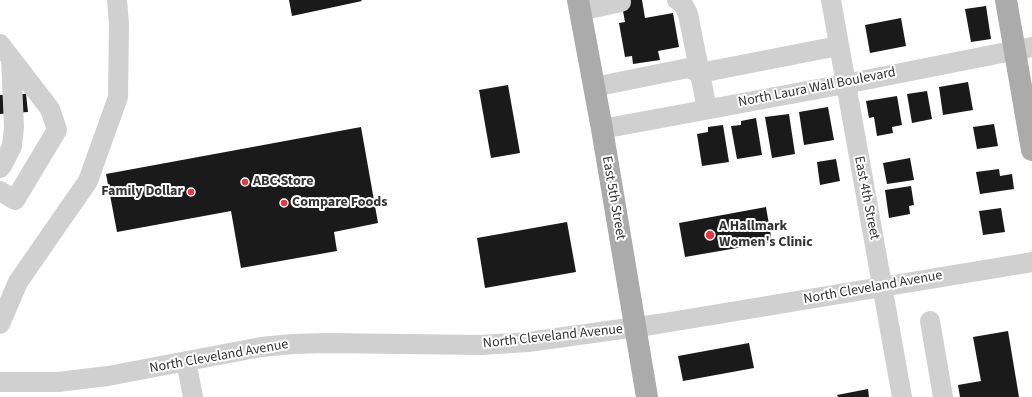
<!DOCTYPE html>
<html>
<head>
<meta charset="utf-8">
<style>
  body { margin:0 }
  canvas { display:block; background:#fff }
</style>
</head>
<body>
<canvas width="1032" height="397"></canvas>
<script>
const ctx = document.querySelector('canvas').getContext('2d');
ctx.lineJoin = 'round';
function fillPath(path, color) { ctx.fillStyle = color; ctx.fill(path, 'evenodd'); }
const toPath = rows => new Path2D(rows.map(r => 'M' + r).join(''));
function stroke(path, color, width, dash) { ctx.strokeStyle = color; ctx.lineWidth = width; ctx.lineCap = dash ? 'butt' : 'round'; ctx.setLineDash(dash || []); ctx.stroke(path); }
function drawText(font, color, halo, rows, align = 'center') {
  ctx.font = font + ' "Source Sans 3",sans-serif'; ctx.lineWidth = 4; ctx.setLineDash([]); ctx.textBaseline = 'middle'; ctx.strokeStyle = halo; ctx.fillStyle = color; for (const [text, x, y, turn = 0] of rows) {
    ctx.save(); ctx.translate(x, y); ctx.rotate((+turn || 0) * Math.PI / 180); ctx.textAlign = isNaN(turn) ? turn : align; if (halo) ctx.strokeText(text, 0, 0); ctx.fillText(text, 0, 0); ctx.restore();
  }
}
fillPath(toPath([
  [289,0,361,0,362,1,292,16],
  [621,0,642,0,645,18,673,13,679,47,658,51,660,60,633,64,632,56,625,57,619,23,625,22],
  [986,6,991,39,971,42,965,9],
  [901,18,906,46,870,53,865,25],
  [968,82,973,110,943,115,939,87],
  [508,85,520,153,491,158,479,90],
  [927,91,932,119,912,123,907,94],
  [26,94,28,112,0,114,0,95],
  [897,96,902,125,892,127,893,133,877,136,874,117,869,118,866,101],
  [828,107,834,140,804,145,799,112],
  [789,114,795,154,772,158,765,117],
  [756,118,762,155,737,159,731,126,741,125,741,121],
  [994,124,998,146,977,149,973,127],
  [723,125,729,162,702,166,697,134,708,132,708,127],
  [361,127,378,223,334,232,337,251,241,268,231,211,117,232,106,174],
  [910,158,914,180,887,184,883,163],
  [836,159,840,181,820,185,817,162],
  [999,169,1000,176,1012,174,1014,189,980,194,976,172],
  [911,186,914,205,909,206,910,214,889,218,885,190],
  [766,207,772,242,685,257,679,223],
  [1001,208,1005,232,983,235,979,211],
  [567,222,576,272,485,288,477,238],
  [1008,331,1019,397,960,397,958,385,981,381,973,337],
  [749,343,754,368,683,381,678,356],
  [868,389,869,397,838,397,837,395]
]), '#1a1a1a');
stroke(toPath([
  [677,0,683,4,688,14,707,109],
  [831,0,902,397],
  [580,11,621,2],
  [0,44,50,109,57,130,15,200,0,191],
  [594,87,688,68,700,73,838,46],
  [602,129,845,84,1032,47],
  [0,168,3,164,12,146,14,127,11,58],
  [930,321,943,397],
  [0,324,18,282,88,181,118,97,119,24,117,0],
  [186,361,193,397],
  [0,382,58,382,108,376,261,347,293,344,326,343,481,345,528,342,658,324,1032,262]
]), '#d0d0d0', 20);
stroke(toPath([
  [578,0,602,129,647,397],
  [1006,0,1032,150]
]), '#ababab', 22);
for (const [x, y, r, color] of [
  [245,182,4,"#e63946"],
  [191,192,4,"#e63946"],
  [284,203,4,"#e63946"],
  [710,235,5,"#e63946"]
]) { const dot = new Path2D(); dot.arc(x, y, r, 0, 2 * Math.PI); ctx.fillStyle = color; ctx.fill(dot); stroke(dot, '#fff', 1.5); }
drawText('14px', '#333', '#fff', [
  ["North Laura Wall Boulevard",817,88,-11],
  ["East 5th Street",613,198,80],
  ["East 4th Street",866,198,79],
  ["North Cleveland Avenue",873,288,-10],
  ["North Cleveland Avenue",553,337,-6],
  ["North Cleveland Avenue",219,357,-10]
]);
drawText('bold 14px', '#333', '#fff', [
  ["ABC Store",253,182],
  ["Family Dollar",183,192,"right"],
  ["Compare Foods",292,203],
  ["A Hallmark",719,227],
  ["Women's Clinic",719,243]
], 'left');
</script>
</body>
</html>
